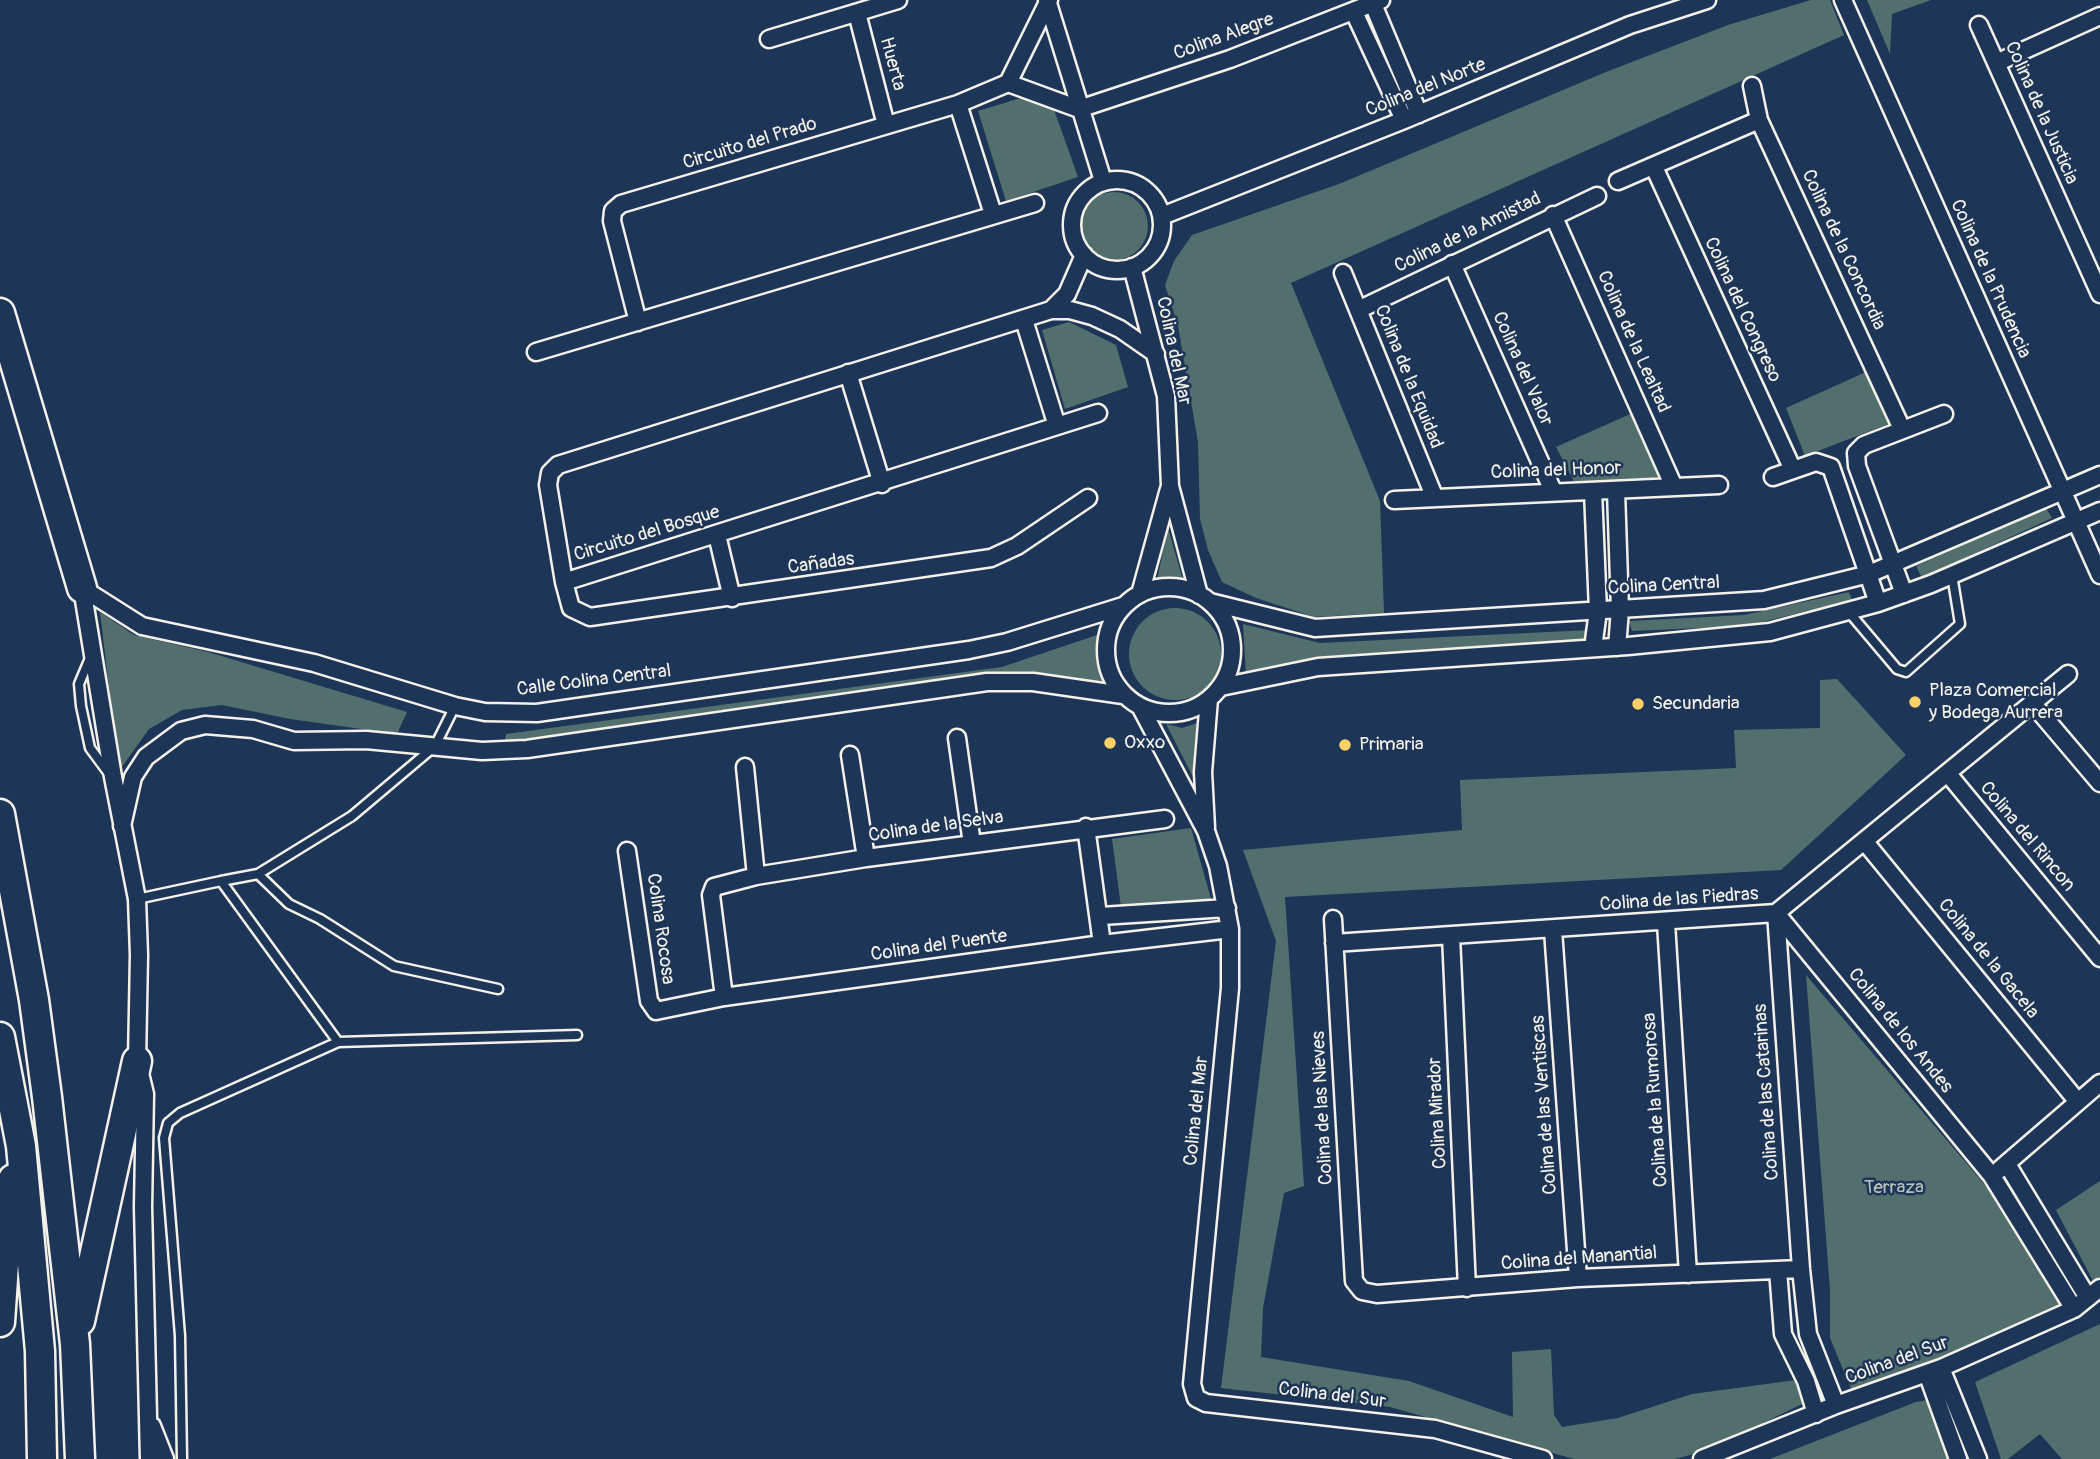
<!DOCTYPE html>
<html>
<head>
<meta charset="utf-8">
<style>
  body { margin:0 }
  canvas { display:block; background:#1d3557 }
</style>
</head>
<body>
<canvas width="2100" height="1459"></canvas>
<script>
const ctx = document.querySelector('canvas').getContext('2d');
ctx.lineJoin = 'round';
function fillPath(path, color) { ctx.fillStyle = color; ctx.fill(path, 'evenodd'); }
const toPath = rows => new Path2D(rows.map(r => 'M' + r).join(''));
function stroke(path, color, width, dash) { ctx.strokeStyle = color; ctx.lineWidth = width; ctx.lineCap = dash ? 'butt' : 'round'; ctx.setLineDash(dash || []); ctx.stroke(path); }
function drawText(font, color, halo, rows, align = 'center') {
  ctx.font = font + ' Pangolin,sans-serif'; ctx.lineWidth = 5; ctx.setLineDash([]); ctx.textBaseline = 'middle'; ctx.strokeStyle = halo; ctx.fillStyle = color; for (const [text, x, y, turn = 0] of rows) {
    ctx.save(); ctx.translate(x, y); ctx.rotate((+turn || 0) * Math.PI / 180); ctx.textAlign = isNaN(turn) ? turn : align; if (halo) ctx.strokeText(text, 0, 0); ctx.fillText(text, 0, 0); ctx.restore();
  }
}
fillPath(toPath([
  [1811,0,1830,0,1844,35,1291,283,1380,501,1384,613,1314,617,1256,598,1222,582,1208,550,1200,519,1198,442,1178,326,1165,285,1174,261,1192,235,1339,184,1606,72,1728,25],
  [1867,0,1931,0,1892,14,1890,54],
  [1047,90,1078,177,1006,201,978,111],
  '1080 226a34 34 0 1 1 68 0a34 34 0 1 1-68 0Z',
  [1069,322,1116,345,1128,387,1065,409,1042,330],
  [1866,372,1888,424,1805,456,1786,408],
  [1637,411,1665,479,1575,483,1556,447],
  [2046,508,2052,518,1922,578,1916,566],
  [1168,528,1183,580,1157,580],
  [1849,592,1852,600,1746,626,1632,631,1629,621,1744,615],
  '1129 654a46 46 0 1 1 92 0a46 46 0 1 1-92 0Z',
  [100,612,134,635,208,652,407,712,397,734,290,719,222,705,182,710,149,729,119,771],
  [1243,624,1320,643,1590,630,1591,642,1322,657,1246,675],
  [1103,633,1098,664,1108,685,1007,675,504,746,506,734,1002,667],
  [1837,679,1906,755,1781,870,1285,897,1304,1186,1284,1193,1263,1308,1261,1357,1409,1381,1513,1417,1512,1352,1551,1349,1554,1415,1562,1427,1618,1418,1692,1394,1796,1380,1802,1404,1708,1450,1675,1459,1574,1459,1390,1407,1221,1388,1276,941,1243,850,1462,830,1460,780,1736,768,1734,730,1820,728,1820,680],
  [1203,721,1197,785,1166,724,1182,728],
  [1191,828,1213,906,1122,914,1112,839],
  [1806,975,2014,1219,2063,1312,1938,1364,1853,1393,1830,1338,1830,1290],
  [2100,1181,2100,1281,2093,1281,2056,1210],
  [2100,1324,2100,1459,2062,1459,2040,1434,2008,1459,2001,1459,1975,1382],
  [1934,1399,1953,1459,1770,1459,1916,1402]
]), '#526f6e');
const service = toPath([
  [1848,611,1897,669,1906,672,1960,624,1952,575],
  [90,658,79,684,81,706,90,748,110,775],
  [258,874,289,904,320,919,394,966,498,989],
  [221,881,258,874,352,816,435,746,455,706],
  [137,899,221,881,338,1042],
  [182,1459,180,1336,164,1138,168,1123,180,1113,338,1042,577,1035]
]);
const minor = toPath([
  [1047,0,1103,181],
  [1843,0,2100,575],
  [1373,4,1419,114],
  [1354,12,1404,120],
  [857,13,886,125],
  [1979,25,2100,294],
  [769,39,898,0],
  [1996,63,2100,16],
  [1008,83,1049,0],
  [1752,86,1759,120,1902,429],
  [958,104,993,214],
  [1654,167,1793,470],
  '1072 225a45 45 0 1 1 90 0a45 45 0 1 1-90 0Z',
  [1618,181,1759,120],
  [1553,215,1674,487],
  [1162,216,1404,120,1630,25,1707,0],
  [1452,264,1553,491],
  [1132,267,1166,396,1170,486,1199,595],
  [1343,273,1434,496],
  [1051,310,1067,294,1084,255],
  [1358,310,1597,196],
  [638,322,612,221,613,211,621,204,958,104,1008,83,1079,109,1230,59,1381,0],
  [536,352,1035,203],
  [848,373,882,484],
  [1057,426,1098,413],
  [1773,477,1816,462,1831,467,1878,603],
  [1616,491,1620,610,1617,647],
  [1088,498,1017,546,991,558,590,617,571,608,564,582,548,485,550,473,558,465,1051,310,1070,310,1092,316,1120,329,1156,354],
  [1394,500,1719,485],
  [717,535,732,598],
  [564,582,1057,426,1024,320],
  '1106 650a63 63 0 1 1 126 0a63 63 0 1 1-126 0Z',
  [82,588,142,626,314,663,455,706,485,712,537,713,969,650,1007,642,1123,606],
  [82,588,113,777,137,899,139,955,137,1061,145,1094,143,1207,149,1459],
  [1140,594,1169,489],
  [1904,594,1857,466,1856,453,1864,445,1944,414],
  [1210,602,1315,628,1764,600,1869,574,2100,475],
  [1593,648,1598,611,1593,491],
  [1221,687,1318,667,1628,646,1770,632,1878,603,1931,584,2100,511],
  [2033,704,2100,783],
  [1141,708,1206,831,1218,866,1230,929,1230,988,1192,1384,1196,1398,1206,1403,1435,1429,1543,1459],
  [957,738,972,844],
  [850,755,866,858],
  [745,767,756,876],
  [1949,775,2100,958],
  [122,826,133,777,146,757,181,731,205,725,253,729,294,741,366,740,482,751,527,749,987,682,1033,682,1123,695],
  [1086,827,1102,944],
  [1206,828,1203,772,1209,699],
  [1865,842,2078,1102],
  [627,851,649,1001,656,1011,724,997,1102,944,1230,929],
  [1776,913,1801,1269,1808,1334,1836,1405],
  [1776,913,1992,1176,2074,1309],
  [1101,916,1227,908],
  [1333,919,1354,1281,1362,1291,1377,1294,1578,1278,1801,1269],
  [1666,923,1688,1274],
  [1553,930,1578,1278],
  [1451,936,1467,1288],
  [1334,943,1776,913,2068,674],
  [724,997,711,895,714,887,756,876,866,858,1165,819],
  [2007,1164,2088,1298],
  [1999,1170,2100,1083],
  [1778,1270,1783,1334,1806,1381,1816,1414],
  [1941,1368,1978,1459],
  [1927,1373,1958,1459],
  [152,1426,165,1459],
  [1702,1459,1836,1405,1941,1368,2074,1309,2100,1288]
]);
const motorway = toPath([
  [0,313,82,588],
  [0,814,34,1000,47,1097,75,1344,80,1459],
  [0,1037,21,1146,40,1351,42,1459],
  [80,1321,137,1061],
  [0,1322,8,1206,13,1179]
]);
stroke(service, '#f4f1e8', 13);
stroke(minor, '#f4f1e8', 21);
stroke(motorway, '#f4f1e8', 33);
stroke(service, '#1d3557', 8);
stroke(minor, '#1d3557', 16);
stroke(motorway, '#1d3557', 28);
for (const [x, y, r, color] of [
  [1915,702,7,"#ffd166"],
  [1638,704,7,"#ffd166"],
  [1110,743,7,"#ffd166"],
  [1345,745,7,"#ffd166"]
]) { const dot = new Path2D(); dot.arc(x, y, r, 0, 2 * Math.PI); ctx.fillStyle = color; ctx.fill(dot); stroke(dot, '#1d3557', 2.5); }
drawText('19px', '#f4f1e8', '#1d3557', [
  ["Colina Alegre",1224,37,-20],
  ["Huerta",892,64,75],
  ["Colina del Norte",1426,88,-22],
  ["Colina de la Justicia",2041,113,66],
  ["Circuito del Prado",750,144,-17],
  ["Colina de la Amistad",1468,233,-26],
  ["Colina de la Concordia",1843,250,65],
  ["Colina de la Prudencia",1990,279,66],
  ["Colina del Congreso",1742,310,65],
  ["Colina de la Lealtad",1633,342,66],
  ["Colina del Mar",1173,351,78],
  ["Colina del Valor",1522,369,66],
  ["Colina de la Equidad",1408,377,68],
  ["Colina del Honor",1556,471,-2],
  ["Circuito del Bosque",647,534,-17],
  ["Cañadas",821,564,-8],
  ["Colina Central",1664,586,-3],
  ["Calle Colina Central",594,681,-7],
  ["Colina de la Selva",936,827,-8],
  ["Colina del Rincon",2027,837,50],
  ["Colina de las Piedras",1679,900,-4],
  ["Colina Rocosa",660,929,82],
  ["Colina del Puente",939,946,-8],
  ["Colina de la Gacela",1988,959,51],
  ["Colina de los Andes",1900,1031,51],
  ["Colina de las Catarinas",1767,1092,-94],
  ["Colina de la Rumorosa",1656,1100,-94],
  ["Colina de las Ventiscas",1545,1105,-94],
  ["Colina de las Nieves",1323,1108,-93],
  ["Colina del Mar",1197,1111,-84],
  ["Colina Mirador",1438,1113,-93],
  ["Colina del Manantial",1579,1259,-4],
  ["Colina del Sur",1897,1361,-20],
  ["Colina del Sur",1332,1396,7]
]);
drawText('19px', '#f4f1e8', '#1d3557', [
  ["Plaza Comercial",1929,691],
  ["y Bodega Aurrera",1929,713],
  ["Secundaria",1652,704],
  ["Oxxo",1124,743],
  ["Primaria",1359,745]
], 'left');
drawText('19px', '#bbc4bd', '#1d3557', [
  ["Terraza",1894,1188]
]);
</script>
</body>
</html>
